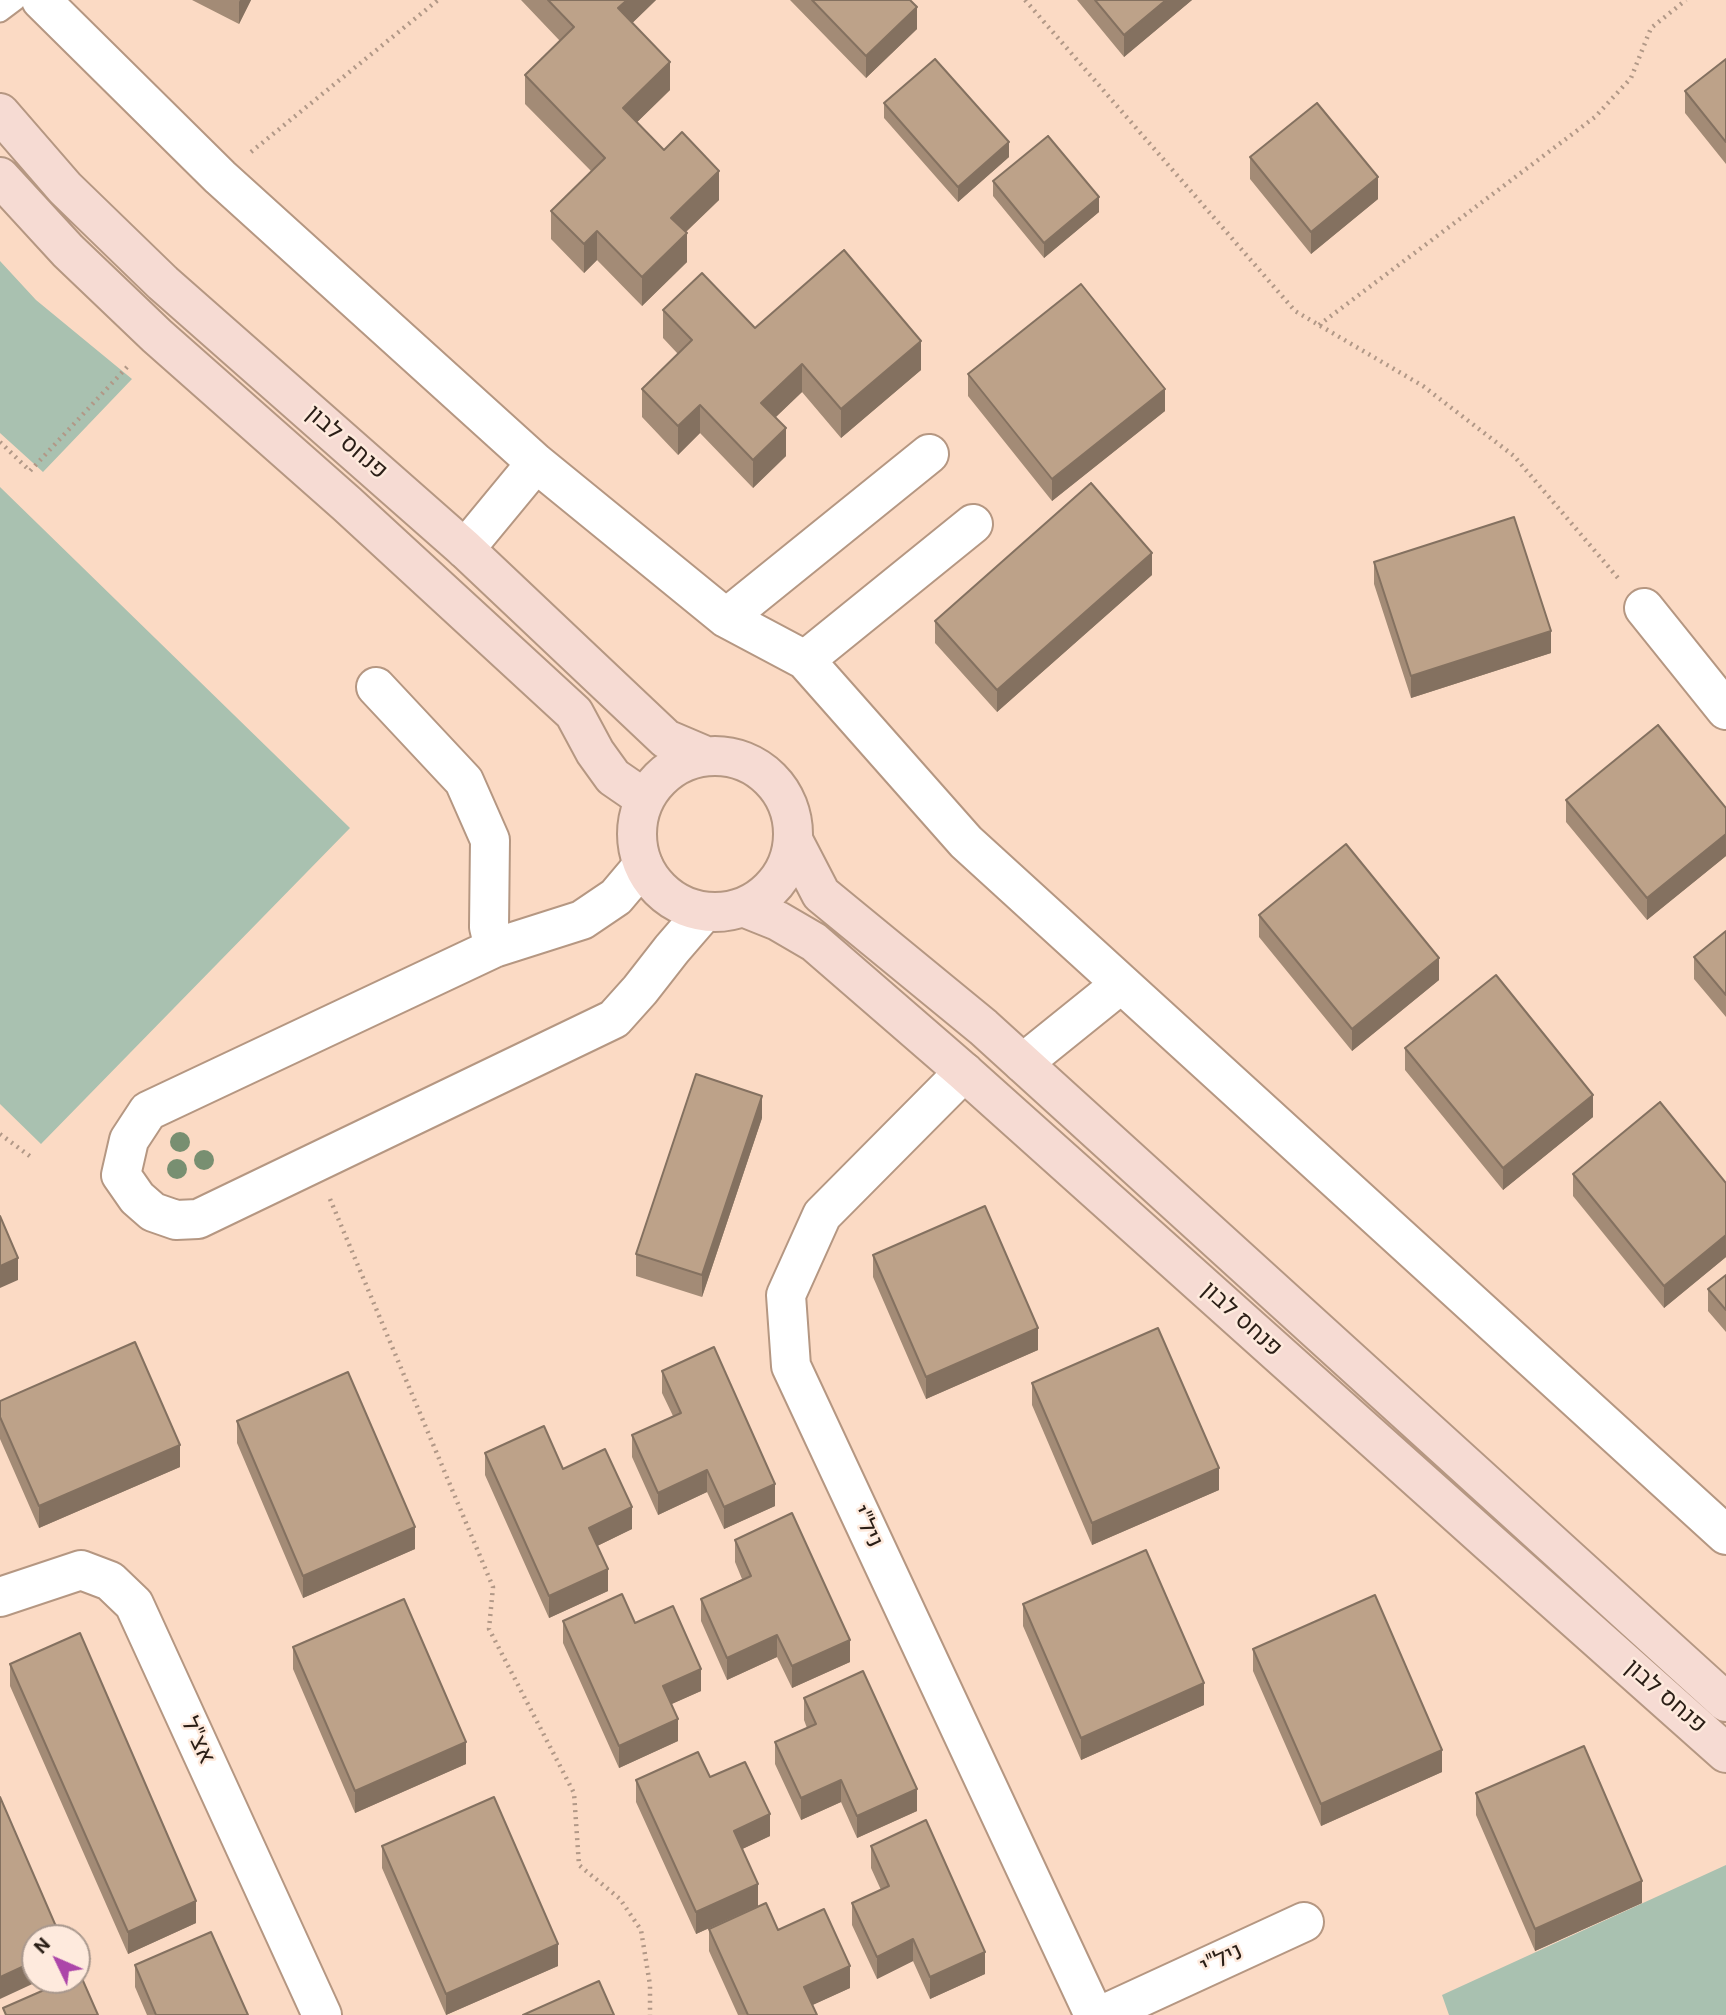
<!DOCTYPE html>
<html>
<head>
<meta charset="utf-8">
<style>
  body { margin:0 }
  #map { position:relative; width:1726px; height:2015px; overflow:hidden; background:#fbdac4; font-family:Roboto,sans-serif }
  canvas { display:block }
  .north { position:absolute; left:21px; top:1924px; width:70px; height:70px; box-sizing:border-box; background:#feeadd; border:2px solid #a9988d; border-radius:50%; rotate:314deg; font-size:19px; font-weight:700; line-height:28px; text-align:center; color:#2a1e16 }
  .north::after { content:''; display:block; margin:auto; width:24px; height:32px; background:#ac46a9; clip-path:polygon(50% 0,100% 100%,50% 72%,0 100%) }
</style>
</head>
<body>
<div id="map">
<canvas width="1726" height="2015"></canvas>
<div class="north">N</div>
</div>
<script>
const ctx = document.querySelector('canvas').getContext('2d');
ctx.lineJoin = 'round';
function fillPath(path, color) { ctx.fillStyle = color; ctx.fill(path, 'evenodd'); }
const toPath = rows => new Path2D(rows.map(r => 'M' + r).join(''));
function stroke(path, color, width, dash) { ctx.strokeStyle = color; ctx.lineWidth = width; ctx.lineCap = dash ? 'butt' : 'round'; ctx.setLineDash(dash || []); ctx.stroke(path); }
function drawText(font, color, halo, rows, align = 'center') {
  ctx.font = font + ' Roboto,Heebo,sans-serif'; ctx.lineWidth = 5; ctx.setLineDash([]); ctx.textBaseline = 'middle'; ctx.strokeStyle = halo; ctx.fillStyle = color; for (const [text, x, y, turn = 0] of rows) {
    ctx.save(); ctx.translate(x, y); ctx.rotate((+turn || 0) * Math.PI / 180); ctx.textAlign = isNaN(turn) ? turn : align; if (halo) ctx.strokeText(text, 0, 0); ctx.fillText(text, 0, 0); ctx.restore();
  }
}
fillPath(toPath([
  [0,261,36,300,132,379,43,472,0,433],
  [0,487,350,828,41,1144,0,1104],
  [1726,1865,1726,2015,1449,2015,1442,1995]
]), '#a9c1b0');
const lane = toPath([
  [0,12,16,0]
]);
const street = toPath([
  [41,0,220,177,536,463,726,618,805,660,966,842,1726,1535],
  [465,549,536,463],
  [1644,608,1726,710],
  [726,618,929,454],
  [805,660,973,524],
  [376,687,464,781,490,840,489,927,494,948],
  [643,865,616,897,582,920,494,948,148,1111,129,1140,121,1175,137,1198,153,1212,176,1220,198,1219,614,1019,640,990,672,949,704,912],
  [1023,1063,1121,984],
  [964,1072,822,1215,786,1295,791,1366,1094,2015],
  [0,1597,81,1570,110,1581,134,1604,322,2015],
  [1102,2015,1304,1922]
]);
const secondary = toPath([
  [0,113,65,188,163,283,465,549,666,739,706,756],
  [0,177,68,251,157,336,347,504,574,713,595,752,613,777,645,799],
  '637 834a78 78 0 1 1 156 0a78 78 0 1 1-156 0Z',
  [793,840,821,894,983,1027,1726,1702],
  [743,907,778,921,814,942,964,1072,1491,1544,1726,1753]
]);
stroke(lane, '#b59782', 23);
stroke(street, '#b59782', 42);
stroke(secondary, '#b59782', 42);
stroke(toPath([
  [1025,0,1295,311,1423,386,1514,456,1618,578],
  [251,152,438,0],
  [1319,325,1595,117,1631,78,1651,28,1686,0],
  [0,442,30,471,128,366],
  [0,1134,31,1157],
  [330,1199,493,1587,489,1629,574,1793,579,1865,620,1899,641,1930,650,1985,650,2015]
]), '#b19887', 4.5, [2, 5]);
stroke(lane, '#fff', 19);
stroke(street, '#fff', 38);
stroke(secondary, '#f6dbd3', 38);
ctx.fillStyle = '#788f71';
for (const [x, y] of [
  [180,1142],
  [204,1160],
  [177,1169]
]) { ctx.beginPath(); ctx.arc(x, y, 10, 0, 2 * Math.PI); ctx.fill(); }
fillPath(toPath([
  [192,0,251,0,239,24],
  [521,0,656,0,632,23,670,90,637,122,664,150,719,200,686,232,687,262,642,306,597,260,584,273,551,239,551,211,591,171,525,104,525,75,560,41],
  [790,0,910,0,917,29,866,78],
  [1077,0,1192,0,1124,57],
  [1726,59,1726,164,1685,113,1685,91],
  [884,103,1009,157,958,202,884,118],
  [1250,157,1378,199,1311,254,1250,179],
  [993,181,1099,212,1044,258,993,196],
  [663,310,755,328,921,370,841,438,802,392,776,417,786,456,753,488,700,433,678,455,642,417,642,389,678,354,663,338],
  [968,374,1165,411,1052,501,968,396],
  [1374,562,1551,653,1411,698,1374,584],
  [1152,575,997,712,935,643,935,621],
  [1566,800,1726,808,1726,856,1647,920,1566,822],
  [1259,915,1439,980,1352,1051,1259,937],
  [1726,931,1726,1017,1694,979,1694,957],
  [1405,1048,1593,1117,1503,1190,1405,1070],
  [762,1118,702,1297,636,1276,636,1254],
  [1573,1174,1726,1183,1726,1257,1664,1308,1573,1196],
  [873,1255,1038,1350,926,1399,873,1277],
  [1726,1275,1726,1332,1708,1311,1708,1289],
  [662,1371,775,1506,724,1529,707,1492,658,1515,632,1457,632,1435,673,1416,662,1393],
  [1032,1383,1219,1490,1092,1545,1032,1405],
  [0,1401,180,1467,39,1528,0,1439],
  [237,1421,415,1549,303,1598,237,1443],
  [485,1453,563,1469,632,1529,597,1546,608,1591,549,1618,485,1475],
  [735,1540,850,1662,792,1688,777,1657,727,1680,701,1621,701,1599,742,1579,735,1562],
  [1023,1604,1204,1705,1081,1760,1023,1626],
  [563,1621,635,1623,701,1691,671,1704,678,1741,619,1768,563,1643],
  [293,1647,466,1764,355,1813,293,1669],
  [1253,1649,1442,1772,1321,1826,1253,1671],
  [10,1664,196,1923,128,1954,10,1686],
  [804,1698,917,1811,857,1838,841,1802,801,1820,775,1764,775,1742,807,1728,804,1720],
  [710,1777,770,1836,742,1849,758,1906,696,1934,636,1802,636,1780],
  [1476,1793,1642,1903,1535,1951,1476,1815],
  [382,1846,558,1966,446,2015,382,1868],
  [871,1846,985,1974,930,1999,913,1961,877,1979,852,1925,852,1903,881,1890,871,1868],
  [709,1929,778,1930,850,1988,812,2005,817,2015,738,2015,709,1951],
  [135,1965,248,2015,147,2015,135,1987]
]), '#a38b76');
fillPath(toPath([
  [240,0,251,0,239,24,239,2],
  [627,0,656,0,618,37,618,8],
  [1166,0,1192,0,1124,57,1124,35],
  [917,7,917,29,866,78,866,56],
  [670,62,670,90,623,136,623,108],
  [1009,142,1009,157,958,202,958,187],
  [719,171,719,200,671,246,671,218],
  [1378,177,1378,199,1311,254,1311,232],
  [1099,197,1099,212,1044,258,1044,243],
  [597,231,597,260,584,273,584,244],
  [687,233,687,262,642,306,642,277],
  [921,341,921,370,841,438,841,409],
  [802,364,802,392,761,431,761,403],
  [1165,389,1165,411,1052,501,1052,479],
  [700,405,700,433,678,455,678,426],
  [786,428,786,456,753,488,753,460],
  [1152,553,1152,575,997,712,997,690],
  [1551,631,1551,653,1411,698,1411,676],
  [1726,834,1726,856,1647,920,1647,898],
  [1439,958,1439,980,1352,1051,1352,1029],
  [1593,1095,1593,1117,1503,1190,1503,1168],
  [762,1096,762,1118,702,1297,702,1275],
  [1726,1235,1726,1257,1664,1308,1664,1286],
  [18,1258,18,1280,0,1288,0,1266],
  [1038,1328,1038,1350,926,1399,926,1377],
  [180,1445,180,1467,39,1528,39,1506],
  [1219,1468,1219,1490,1092,1545,1092,1523],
  [707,1470,707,1492,658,1515,658,1493],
  [775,1484,775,1506,724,1529,724,1507],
  [632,1507,632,1529,589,1550,589,1528],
  [415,1527,415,1549,303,1598,303,1576],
  [608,1569,608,1591,549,1618,549,1596],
  [777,1635,777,1657,727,1680,727,1658],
  [850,1640,850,1662,792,1688,792,1666],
  [701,1669,701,1691,663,1708,663,1686],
  [1204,1683,1204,1705,1081,1760,1081,1738],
  [678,1719,678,1741,619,1768,619,1746],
  [466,1742,466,1764,355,1813,355,1791],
  [1442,1750,1442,1772,1321,1826,1321,1804],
  [841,1780,841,1802,801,1820,801,1798],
  [917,1789,917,1811,857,1838,857,1816],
  [770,1814,770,1836,734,1853,734,1831],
  [1642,1881,1642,1903,1535,1951,1535,1929],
  [758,1884,758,1906,696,1934,696,1912],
  [196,1901,196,1923,128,1954,128,1932],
  [913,1939,913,1961,877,1979,877,1957],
  [558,1944,558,1966,446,2015,446,1994],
  [985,1952,985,1974,930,1999,930,1977],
  [35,1961,35,1980,41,1980,0,1999,0,1977],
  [850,1966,850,1988,804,2009,804,1987]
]), '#847160');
const building = toPath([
  [548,0,627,0,618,8,670,62,623,108,664,150,682,132,719,171,671,218,687,233,642,277,597,231,584,244,551,211,605,158,525,75,574,27,548,0],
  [812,0,910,0,917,7,866,56,812,0],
  [1095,0,1166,0,1124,35,1095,0],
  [935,59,1009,142,958,187,884,103,935,59],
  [1726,59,1726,142,1685,91,1726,59],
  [1317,103,1378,177,1311,232,1250,157,1317,103],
  [1048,136,1099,197,1044,243,993,181,1048,136],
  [844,250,921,341,841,409,802,364,761,403,786,428,753,460,700,405,678,426,642,389,692,340,663,310,702,273,755,328,844,250],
  [1081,284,1165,389,1052,479,968,374,1081,284],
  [1091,483,1152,553,997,690,935,621,1091,483],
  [1514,517,1551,631,1411,676,1374,562,1514,517],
  [1658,725,1726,808,1726,834,1647,898,1566,800,1658,725],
  [1346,844,1439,958,1352,1029,1259,915,1346,844],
  [1726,931,1726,995,1694,957,1726,931],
  [1496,975,1593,1095,1503,1168,1405,1048,1496,975],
  [696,1074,762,1096,702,1275,636,1254,696,1074],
  [1660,1102,1726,1183,1726,1235,1664,1286,1573,1174,1660,1102],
  [985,1206,1038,1328,926,1377,873,1255,985,1206],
  [0,1216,18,1258,0,1266,0,1216],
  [1726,1275,1726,1310,1708,1289,1726,1275],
  [1158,1328,1219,1468,1092,1523,1032,1383,1158,1328],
  [135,1342,180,1445,39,1506,0,1417,0,1401,135,1342],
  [714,1347,775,1484,724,1507,707,1470,658,1493,632,1435,681,1413,662,1371,714,1347],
  [348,1372,415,1527,303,1576,237,1421,348,1372],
  [544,1426,563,1469,605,1449,632,1507,589,1528,608,1569,549,1596,485,1453,544,1426],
  [792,1513,850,1640,792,1666,777,1635,727,1658,701,1599,751,1576,735,1540,792,1513],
  [1146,1550,1204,1683,1081,1738,1023,1604,1146,1550],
  [622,1594,635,1623,673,1606,701,1669,663,1686,678,1719,619,1746,563,1621,622,1594],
  [1375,1595,1442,1750,1321,1804,1253,1649,1375,1595],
  [404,1599,466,1742,355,1791,293,1647,404,1599],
  [80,1633,196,1901,128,1932,10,1664,80,1633],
  [863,1671,917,1789,857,1816,841,1780,801,1798,775,1742,816,1724,804,1698,863,1671],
  [1584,1746,1642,1881,1535,1929,1476,1793,1584,1746],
  [698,1752,710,1777,745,1762,770,1814,734,1831,758,1884,696,1912,636,1780,698,1752],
  [0,1797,61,1938,35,1938,35,1961,0,1977,0,1797],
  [494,1797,558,1944,446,1994,382,1846,494,1797],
  [926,1820,985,1952,930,1977,913,1939,877,1957,852,1903,889,1886,871,1846,926,1820],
  [766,1903,778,1930,824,1909,850,1966,804,1987,817,2015,748,2015,709,1929,766,1903],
  [211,1932,248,2015,156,2015,135,1965,211,1932],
  [80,1974,98,2015,6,2015,3,2008,67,1980,77,1980,77,1976,80,1974],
  [599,1981,614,2015,523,2015,599,1981]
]);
fillPath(building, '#bda289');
stroke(building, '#847160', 2);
drawText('24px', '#2a1e16', '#feeadd', [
  ["פנחס לבון",346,443,41],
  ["פנחס לבון",1241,1320,42],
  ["ניל\"י",866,1527,65],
  ["פנחס לבון",1665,1697,41],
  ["אצ\"ל",197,1741,65],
  ["ניל\"י",1222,1960,-25]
]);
</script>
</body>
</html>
